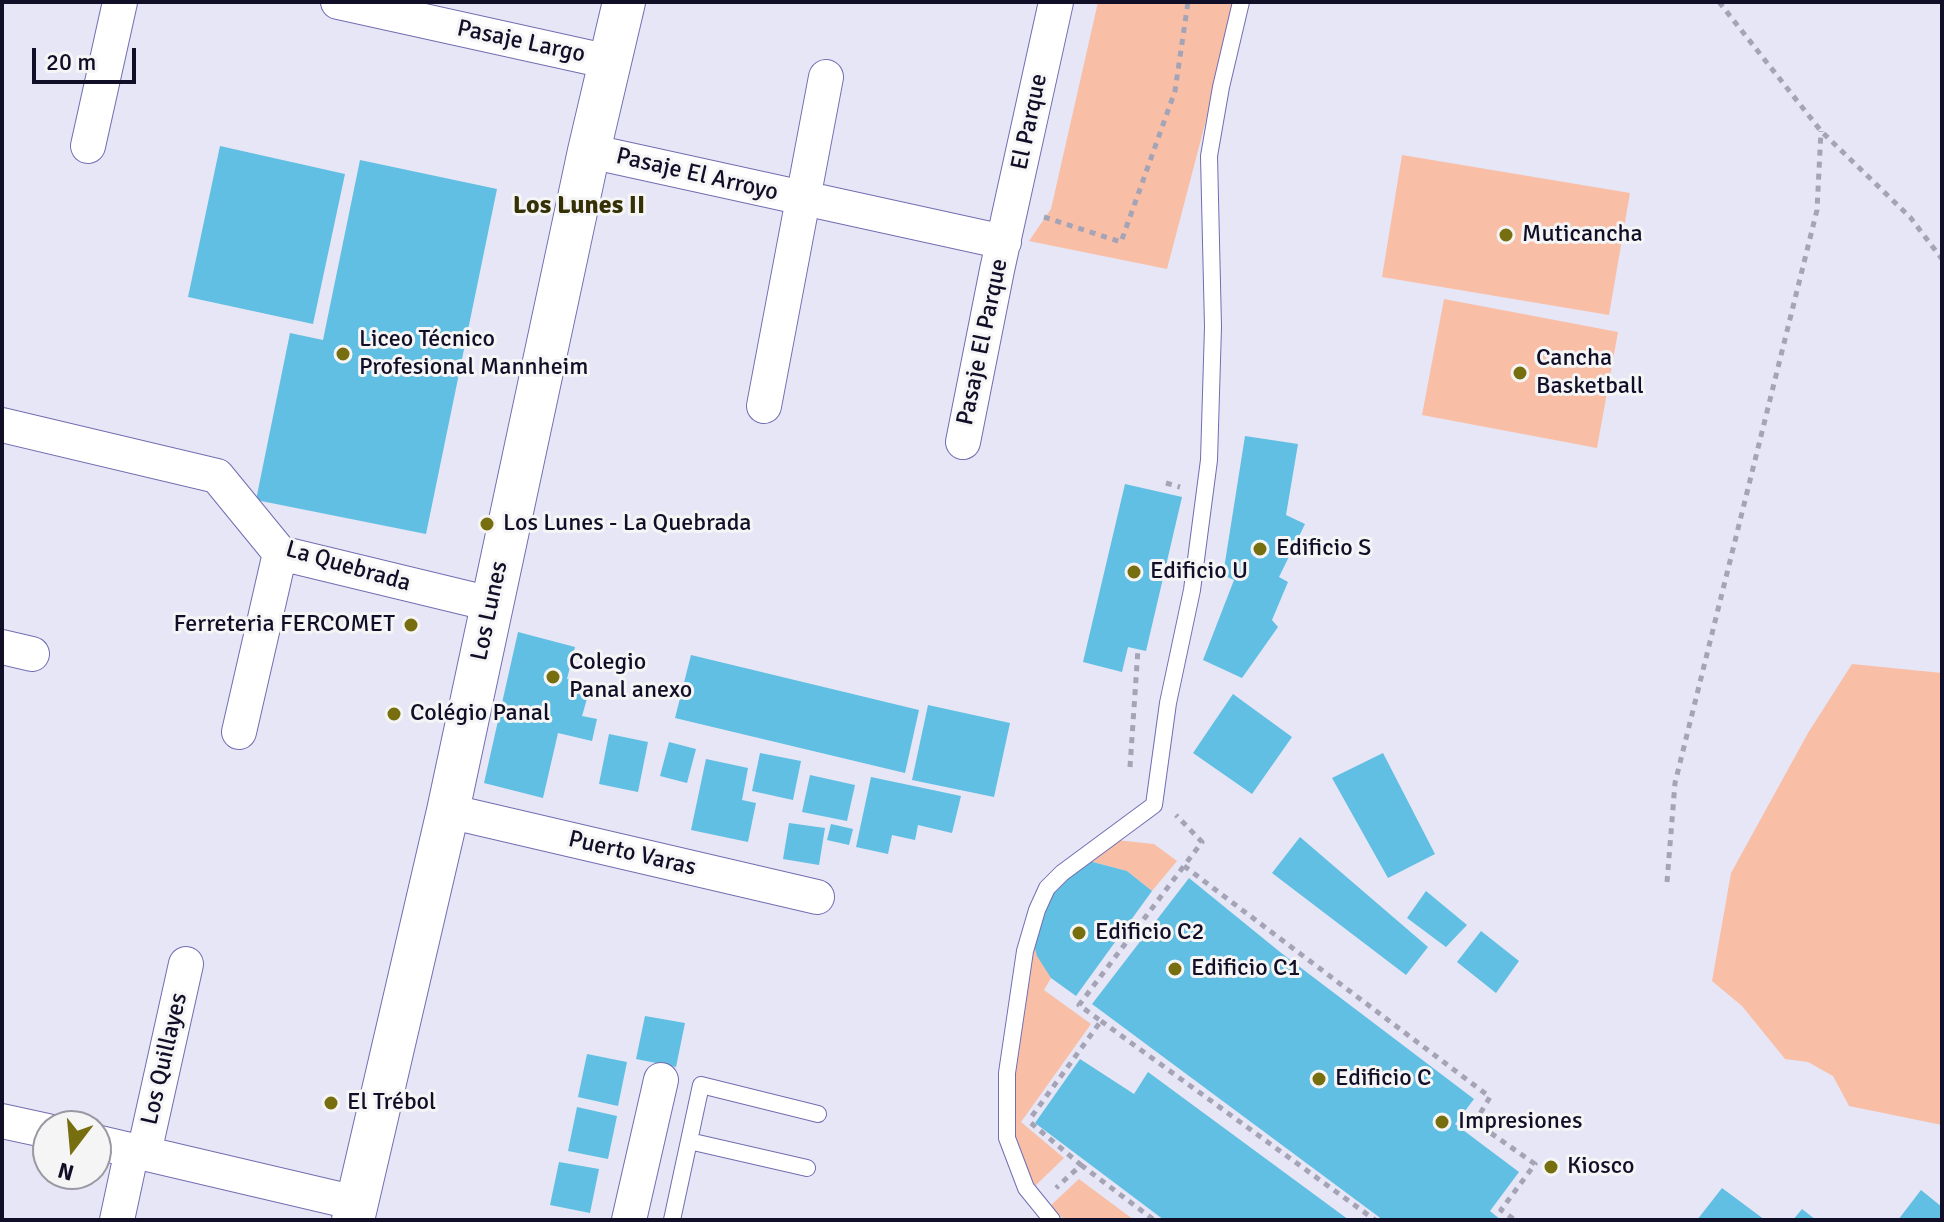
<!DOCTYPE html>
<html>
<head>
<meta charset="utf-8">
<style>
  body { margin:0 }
  #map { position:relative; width:1944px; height:1222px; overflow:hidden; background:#e6e6f6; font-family:Signika,sans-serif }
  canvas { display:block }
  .frame { position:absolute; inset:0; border:4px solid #110e28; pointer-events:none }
  .north { position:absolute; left:32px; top:1110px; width:80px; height:80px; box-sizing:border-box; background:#f5f5f5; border:2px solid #9a99a3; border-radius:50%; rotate:196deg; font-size:22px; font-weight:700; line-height:32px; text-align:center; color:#110e28 }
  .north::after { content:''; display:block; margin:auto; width:28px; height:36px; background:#776f0f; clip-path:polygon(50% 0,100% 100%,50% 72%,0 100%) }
  .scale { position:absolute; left:32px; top:48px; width:104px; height:36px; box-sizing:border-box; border:4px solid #110e28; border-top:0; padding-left:10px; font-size:24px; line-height:28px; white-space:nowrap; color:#110e28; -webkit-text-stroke:6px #f5f5f5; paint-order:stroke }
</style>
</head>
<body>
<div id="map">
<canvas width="1944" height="1222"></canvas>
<div class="frame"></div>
<div class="north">N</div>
<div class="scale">20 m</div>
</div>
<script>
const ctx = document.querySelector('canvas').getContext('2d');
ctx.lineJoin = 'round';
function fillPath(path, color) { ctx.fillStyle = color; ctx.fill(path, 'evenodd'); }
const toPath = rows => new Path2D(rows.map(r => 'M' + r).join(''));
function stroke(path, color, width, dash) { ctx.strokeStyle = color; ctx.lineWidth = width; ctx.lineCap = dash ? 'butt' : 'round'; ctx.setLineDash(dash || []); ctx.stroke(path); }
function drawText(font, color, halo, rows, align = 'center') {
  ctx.font = font + ' Signika,sans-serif'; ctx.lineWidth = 6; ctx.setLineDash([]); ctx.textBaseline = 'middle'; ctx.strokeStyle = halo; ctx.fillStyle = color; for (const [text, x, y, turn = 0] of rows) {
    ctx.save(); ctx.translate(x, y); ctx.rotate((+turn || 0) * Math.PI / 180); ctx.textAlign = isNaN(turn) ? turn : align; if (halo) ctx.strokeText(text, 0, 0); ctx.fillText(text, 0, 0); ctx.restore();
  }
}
fillPath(toPath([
  [1098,2,1237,2,1167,269,1029,241,1051,209],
  [1402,155,1630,193,1609,315,1382,277],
  [1444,299,1618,332,1597,448,1422,415],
  [1852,664,1942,673,1942,1125,1849,1106,1833,1076,1808,1062,1785,1059,1742,1006,1712,981,1731,873,1808,733],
  [1116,840,1154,844,1177,861,1152,891,1127,871,1089,861,1051,978,1044,990,1091,1024,1021,1122,1064,1158,1035,1186,1008,1129,1003,1084,1042,892],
  [1079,1179,1134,1220,1065,1220,1050,1206]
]), '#f8bfa6');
fillPath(toPath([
  [220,146,345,174,313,324,188,297],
  [360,160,497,189,426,534,256,500,290,333,323,340],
  [1245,436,1298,444,1286,515,1305,524,1279,577,1288,582,1272,620,1278,627,1242,678,1203,660,1234,580,1223,575],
  [1125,484,1182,497,1146,651,1128,647,1122,672,1083,662],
  [518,632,575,647,567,679,591,685,582,716,597,719,592,741,558,733,543,798,484,783],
  [691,655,919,710,905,773,675,718],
  [1233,694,1292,737,1252,794,1193,753],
  [928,705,1010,723,994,797,912,780],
  [609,734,648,742,638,792,599,784],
  [669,742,696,749,687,783,660,776],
  [760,753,801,761,793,800,752,791],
  [1383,753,1435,854,1388,878,1332,778],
  [706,759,748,768,742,800,756,803,748,842,691,830],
  [810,775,855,785,847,821,802,812],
  [871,777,961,796,952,833,918,825,915,840,892,835,888,854,856,847],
  [789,823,825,828,819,865,783,859],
  [831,824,853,829,849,845,827,840],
  [1300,837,1428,947,1406,975,1272,873],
  [1089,861,1127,871,1152,891,1076,996,1051,978,1037,956,1034,945,1047,895],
  [1189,878,1280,952,1474,1099,1455,1124,1519,1172,1490,1211,1501,1220,1383,1220,1092,1004],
  [1426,891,1467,925,1446,947,1407,918],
  [1481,931,1519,961,1496,993,1457,962],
  [645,1016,685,1023,676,1067,636,1059],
  [587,1054,627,1062,618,1106,578,1097],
  [1080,1059,1134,1094,1148,1072,1349,1220,1164,1220,1035,1123],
  [577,1107,617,1116,608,1159,568,1151],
  [559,1162,599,1169,590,1213,550,1205],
  [1722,1188,1765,1220,1697,1220],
  [1921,1190,1942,1207,1942,1220,1898,1220],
  [1802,1209,1816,1220,1793,1220]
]), '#60bfe2');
const service = toPath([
  [689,1141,807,1168],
  [672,1220,701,1085,818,1114],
  [1052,1220,1026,1188,1007,1138,1007,1073,1025,951,1037,910,1047,888,1062,873,1154,805,1168,703,1192,590,1209,460,1213,327,1209,156,1221,87,1241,2]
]);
const minor = toPath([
  [338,2,610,62],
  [88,146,120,2],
  [589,151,1004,242],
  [764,406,826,77],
  [2,425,217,476,280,553,491,604],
  [963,442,997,270,1056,2],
  [2,647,32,654],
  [239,732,280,553],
  [448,811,817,897],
  [2,1121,48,1131],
  [96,1142,356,1203],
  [144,1153,186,964],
  [117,1220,132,1150],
  [629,1220,661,1080]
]);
const tertiary = toPath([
  [353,1220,448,811,589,151,624,2]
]);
stroke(service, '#716eb1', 18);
stroke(minor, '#716eb1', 36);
stroke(tertiary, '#716eb1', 44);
stroke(toPath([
  [1719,2,1821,131,1910,217,1942,259],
  [1044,217,1121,242,1175,91,1188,2],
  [1166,483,1180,487],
  [1130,767,1138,649],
  [1184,866,1490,1097,1475,1122,1535,1164,1501,1210,1515,1220],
  [1667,882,1675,783,1817,210,1821,131],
  [1101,1021,1375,1220],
  [1032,1116,1101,1021,1079,1005,1202,842,1176,815],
  [1031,1123,1081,1165,1056,1188],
  [1081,1165,1154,1220]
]), '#a5a4b7', 5, [6, 6]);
stroke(service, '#fff', 16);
stroke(minor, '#fff', 34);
stroke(tertiary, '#fff', 42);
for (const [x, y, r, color] of [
  [1506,235,8,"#776f0f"],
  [343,354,8,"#776f0f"],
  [1520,373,8,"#776f0f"],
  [487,524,8,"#776f0f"],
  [1260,549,8,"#776f0f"],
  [1134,572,8,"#776f0f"],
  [411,625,8,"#776f0f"],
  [553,677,8,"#776f0f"],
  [394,714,8,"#776f0f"],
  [1079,933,8,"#776f0f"],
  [1175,969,8,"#776f0f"],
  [1319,1079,8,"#776f0f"],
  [331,1103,8,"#776f0f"],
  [1442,1122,8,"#776f0f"],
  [1551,1167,8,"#776f0f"]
]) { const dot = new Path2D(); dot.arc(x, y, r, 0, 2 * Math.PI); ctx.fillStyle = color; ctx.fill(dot); stroke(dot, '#f5f5f5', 3); }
drawText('24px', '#110e28', '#f5f5f5', [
  ["Pasaje Largo",521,42,12],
  ["El Parque",1030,122,-78],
  ["Pasaje El Arroyo",697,175,13],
  ["Pasaje El Parque",983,342,-78],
  ["La Quebrada",348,567,16],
  ["Los Lunes",490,611,-78],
  ["Puerto Varas",632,854,13],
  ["Los Quillayes",165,1059,-77]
]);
drawText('24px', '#110e28', '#f5f5f5', [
  ["Muticancha",1522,235],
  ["Liceo Técnico",359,340],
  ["Profesional Mannheim",359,368],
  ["Cancha",1536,359],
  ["Basketball",1536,387],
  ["Los Lunes - La Quebrada",503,524],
  ["Edificio S",1276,549],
  ["Edificio U",1150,572],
  ["Ferreteria FERCOMET",395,625,"right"],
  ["Colegio",569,663],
  ["Panal anexo",569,691],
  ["Colégio Panal",410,714],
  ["Edificio C2",1095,933],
  ["Edificio C1",1191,969],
  ["Edificio C",1335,1079],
  ["El Trébol",347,1103],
  ["Impresiones",1458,1122],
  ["Kiosco",1567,1167]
], 'left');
drawText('bold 26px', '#353106', '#f5f5f5', [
  ["Los Lunes II",579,206]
]);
</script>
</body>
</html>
